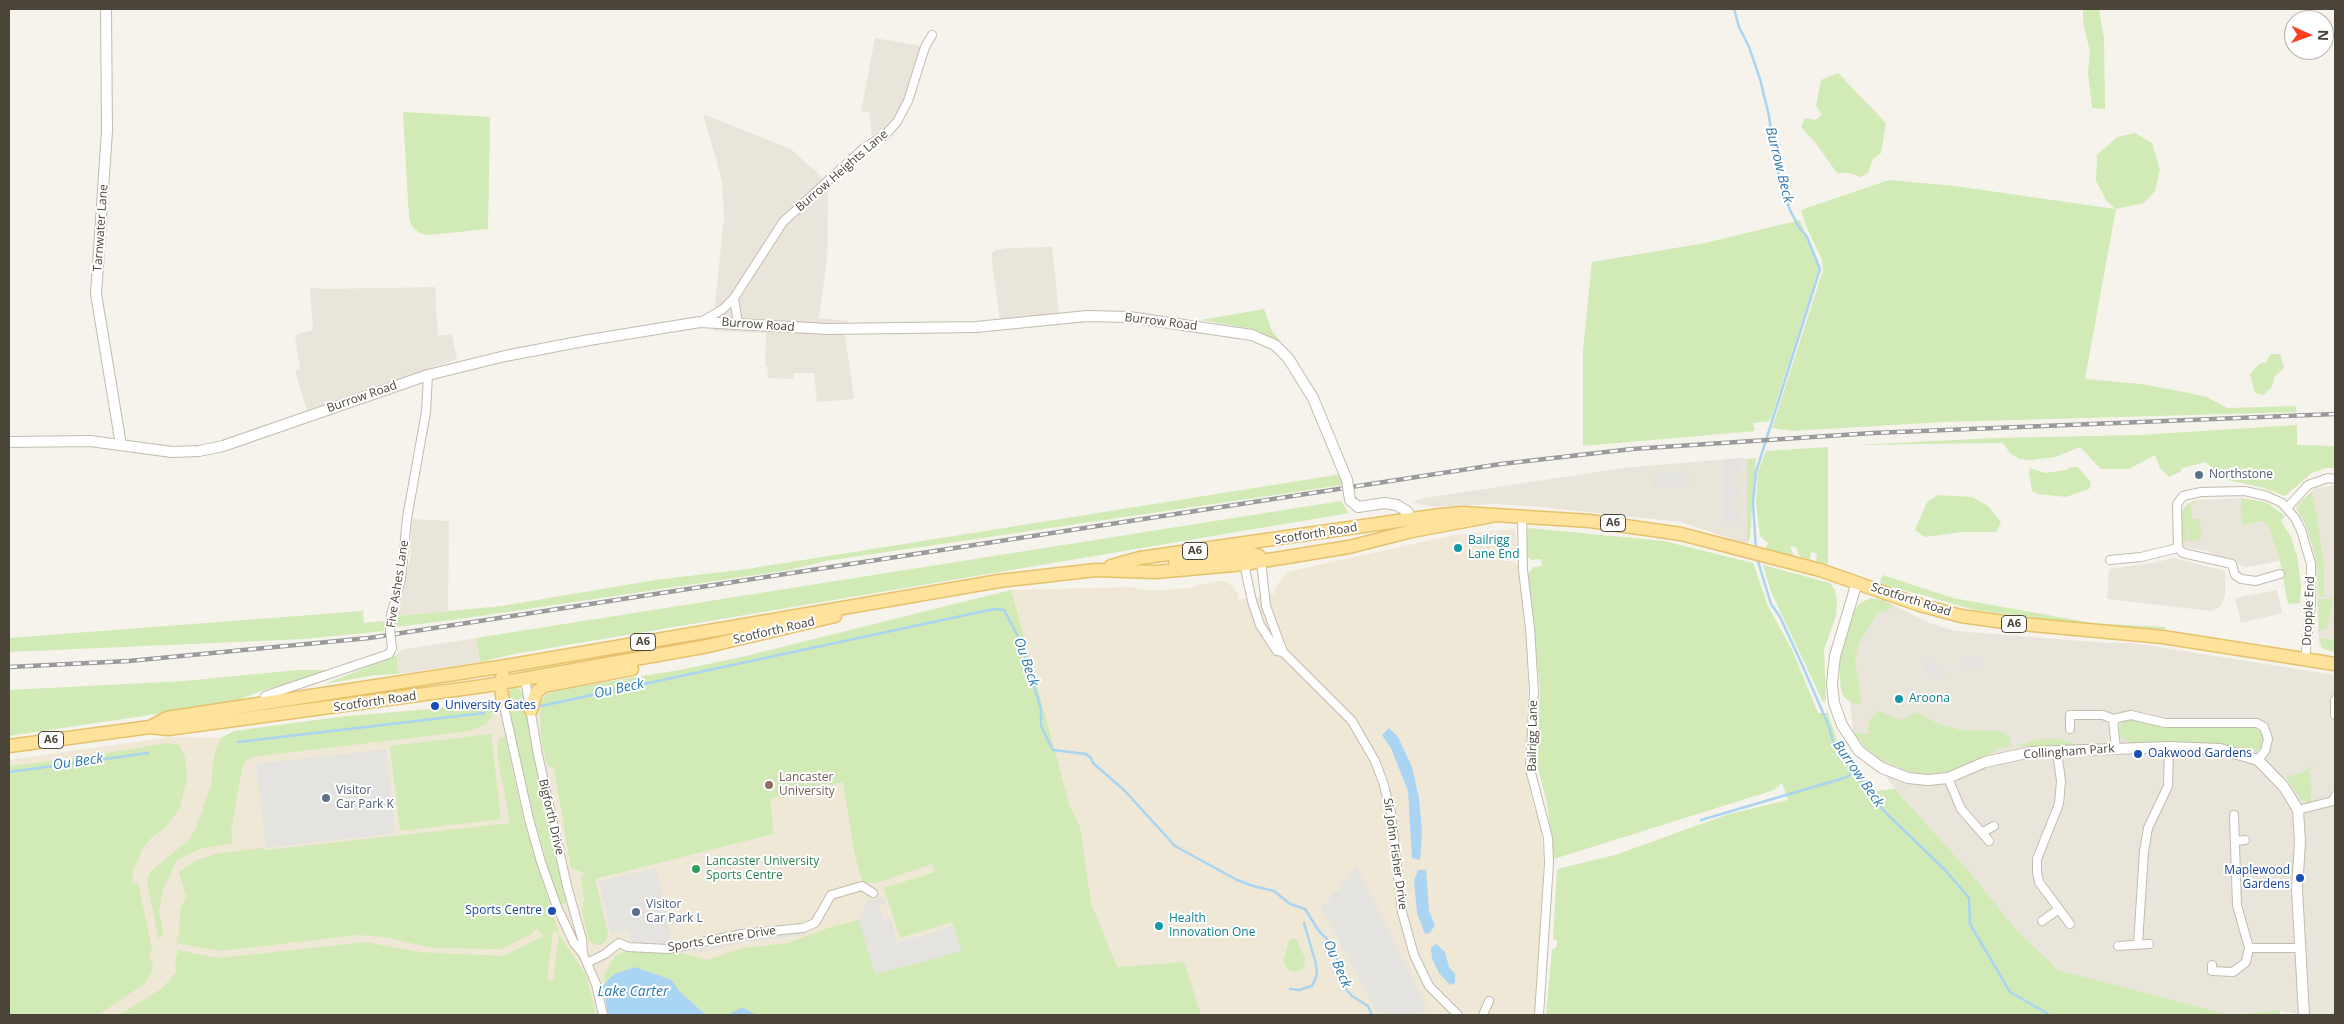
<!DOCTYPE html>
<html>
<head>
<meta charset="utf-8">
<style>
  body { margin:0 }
  #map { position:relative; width:2344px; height:1024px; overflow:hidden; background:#f6f3ec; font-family:"Open Sans",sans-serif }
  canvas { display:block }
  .frame { position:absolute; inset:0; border:10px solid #4b4439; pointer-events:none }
  .north { position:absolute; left:2284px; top:10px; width:50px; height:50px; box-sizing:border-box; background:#fff; border:1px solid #b7b4b0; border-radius:50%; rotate:92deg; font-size:14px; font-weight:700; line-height:20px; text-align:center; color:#4b4439 }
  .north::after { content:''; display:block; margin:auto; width:18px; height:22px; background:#fc3f1d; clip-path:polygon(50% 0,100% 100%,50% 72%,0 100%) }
</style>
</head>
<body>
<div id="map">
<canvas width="2344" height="1024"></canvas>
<div class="frame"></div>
<div class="north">N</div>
</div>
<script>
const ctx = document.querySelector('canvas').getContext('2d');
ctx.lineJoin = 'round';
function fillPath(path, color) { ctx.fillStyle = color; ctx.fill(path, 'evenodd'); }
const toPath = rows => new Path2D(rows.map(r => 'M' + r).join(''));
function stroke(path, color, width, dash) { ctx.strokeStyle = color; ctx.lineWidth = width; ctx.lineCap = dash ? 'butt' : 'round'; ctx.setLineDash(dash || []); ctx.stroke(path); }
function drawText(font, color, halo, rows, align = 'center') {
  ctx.font = font + ' "Open Sans",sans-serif'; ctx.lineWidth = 4; ctx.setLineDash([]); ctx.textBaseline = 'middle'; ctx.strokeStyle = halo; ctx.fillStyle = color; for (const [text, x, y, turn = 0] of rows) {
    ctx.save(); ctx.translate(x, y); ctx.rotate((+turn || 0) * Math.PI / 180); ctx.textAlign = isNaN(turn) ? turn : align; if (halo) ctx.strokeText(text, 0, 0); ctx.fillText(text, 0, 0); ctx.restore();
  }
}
fillPath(toPath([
  [875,38,921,46,906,99,894,121,882,133,872,137,869,112,861,112],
  [703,114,791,149,825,180,828,192,827,258,819,318,848,321,845,335,854,399,817,402,814,373,794,373,793,379,767,378,768,367,765,367,766,333,714,331,715,304,724,218,722,181],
  [1052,247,1059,313,1000,321,991,254,995,250,1008,248],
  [310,287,323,289,435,287,438,336,452,334,457,359,307,410,295,371,300,369,295,335,313,330],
  [1741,458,1747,459,1747,544,1681,522,1541,507,1499,504,1433,507,1412,502,1425,498,1623,468],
  [2331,486,2335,486,2335,652,2325,650,2319,644,2315,557,2305,524,2296,508,2298,503,2316,488],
  [2241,498,2243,526,2263,521,2268,525,2280,561,2247,567,2241,566,2235,559,2217,556,2208,551,2185,547,2182,545,2182,512,2187,503,2195,500],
  [412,519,449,521,448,611,396,616,410,559],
  [2173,558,2225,571,2225,595,2221,606,2211,611,2107,599,2109,569,2153,563],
  [2277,590,2282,613,2241,623,2235,598],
  [1889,603,1927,622,1955,631,2108,643,2133,643,2335,675,2335,1015,2300,1015,2280,1010,2230,1015,2058,970,2013,926,1975,878,1895,789,1853,732,1847,664,1868,609],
  [476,638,480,662,398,674,397,655,401,650]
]), '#eae5da');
fillPath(toPath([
  [1513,529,1515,530,1517,549,1514,553,1504,555,1505,561,1512,561,1518,565,1528,659,1527,770,1534,810,1539,813,1544,861,1535,1015,9,1015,9,760,171,737,221,738,234,731,339,717,448,707,680,670,742,657,1011,590,1131,587,1151,591,1189,588,1214,581,1222,581,1228,582,1237,592,1239,600,1275,593,1275,588,1286,573,1291,571,1455,535]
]), '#efe8d6');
fillPath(toPath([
  [2083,9,2099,9,2104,38,2105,109,2092,108,2088,72,2090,52,2083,22],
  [1838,73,1886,123,1881,153,1873,159,1868,173,1860,177,1849,173,1837,173,1814,141,1801,127,1805,118,1815,120,1822,115,1816,106,1821,80],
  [403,112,490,117,488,229,429,235,419,233,412,226,409,219],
  [2135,133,2152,143,2160,170,2155,191,2144,203,2116,209,2085,379,2141,384,2189,393,2207,397,2227,408,2295,406,2297,412,1943,422,1792,431,1772,428,1823,270,1822,260,1806,226,1801,210,1889,180,1955,186,2115,209,2106,200,2096,181,2097,155,2117,137],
  [1800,220,1818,263,1818,272,1770,421,1753,423,1755,431,1583,446,1583,351,1592,262,1705,243],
  [1264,309,1272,331,1281,342,1253,329,1201,320],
  [2271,354,2280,354,2284,368,2274,377,2272,387,2264,395,2255,393,2250,374,2259,364,2266,362],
  [2297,425,2297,445,2335,446,2335,468,2326,468,2312,473,2285,496,2264,488,2228,480,2220,476,2206,462,2182,468,2180,472,2169,477,2160,468,2155,455,2129,469,2101,469,2080,447,2055,457,2030,460,2020,459,2010,453,2003,443,1854,445,1995,438,2139,435],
  [1828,447,1828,566,1816,562,1817,554,1811,552,1810,560,1800,557,1796,547,1790,546,1794,556,1765,549,1768,543,1760,536,1756,503,1758,472,1766,451],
  [1756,458,1750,537,1747,544,1747,459],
  [2071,467,2078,467,2091,482,2089,489,2066,497,2038,494,2032,491,2029,472,2030,468,2045,473,2066,470],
  [1342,474,1342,485,826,561,789,570,467,618,396,627,394,624,396,616,502,606,655,580,747,569],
  [2311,492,2316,511,2324,567,2324,597,2318,596,2318,573,2313,547,2305,524,2296,508],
  [1938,495,1972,497,1988,506,2001,522,1996,532,1962,532,1925,537,1915,530,1927,502],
  [2241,498,2266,502,2285,516,2281,521,2291,537,2297,556,2301,585,2300,603,2288,604,2280,561,2268,525,2262,521,2242,526],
  [2195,500,2195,503,2191,503,2192,519,2200,519,2201,540,2189,541,2188,519,2188,541,2181,541,2183,509],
  [1341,501,1349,513,514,654,480,662,476,638],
  [1529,528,1664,541,1753,563,1768,606,1793,652,1818,713,1828,713,1838,743,1875,791,1895,789,1975,878,2013,926,2058,970,2230,1015,1546,1015,1552,949,1556,948,1557,944,1557,941,1553,939,1557,869,1615,855,1729,814,1788,800,1782,783,1774,790,1554,859,1547,803,1537,765,1540,688,1528,573,1534,567,1542,566,1541,559,1531,560,1525,554,1526,532],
  [1763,565,1830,583,1835,590,1837,601,1836,616,1824,649,1826,700,1823,702,1771,592],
  [1883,575,1953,598,2092,623,2165,627,2165,630,2050,620,1975,610,1882,584,1880,580],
  [1011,590,1070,807,1080,826,1091,903,1117,967,1184,962,1201,1015,757,1015,742,1008,728,1015,706,1015,679,991,672,980,635,967,614,974,605,983,604,975,615,956,620,953,641,950,673,951,708,960,743,948,788,943,831,927,859,920,875,974,961,951,952,922,900,938,884,888,935,872,932,864,876,883,862,882,854,851,843,782,770,799,774,834,595,879,608,933,606,941,600,945,589,942,582,911,584,899,581,878,585,873,571,868,554,768,547,766,541,737,540,703,547,694,562,689,680,670,742,657],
  [1870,598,1883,600,1894,606,1887,611,1878,612,1858,645,1855,661,1862,704,1855,704,1845,698,1841,691,1838,649,1851,615,1859,604],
  [2318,599,2333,599,2327,628,2319,632],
  [363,611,364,623,386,621,384,631,304,639,9,652,9,638],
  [2319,638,2335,640,2335,652,2322,648],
  [397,655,398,674,375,675,325,684],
  [297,670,332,670,261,691,230,703,9,736,9,690,184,681],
  [513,687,518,687,523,694,550,832,567,900,565,904,561,904,558,901,534,817,514,738,507,693],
  [484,701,495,707,491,718,485,725,469,731,252,757,243,764,231,830,233,843,200,849,177,860,163,889,159,910,163,933,162,937,158,938,147,881,151,871,190,839,196,828,211,784,214,756,221,738,234,731,339,717,433,709,433,711,439,711,439,708],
  [1878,711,1902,720,1917,712,1934,722,1960,730,2001,731,2010,738,2011,746,2000,748,1987,756,1947,772,1929,774,1910,772,1883,761,1865,747,1853,732,1869,734,1868,726,1871,718],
  [2132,720,2163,727,2254,728,2263,733,2265,740,2262,747,2256,752,2213,743,2132,743,2121,737,2119,729,2123,721],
  [491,734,501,819,400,831,390,746],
  [505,737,524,822,559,934,586,975,596,1015,119,1015,161,989,176,973,175,958,179,950,219,958,366,942,418,952,503,956,543,936,537,928,533,933,501,949,432,948,385,937,357,935,221,951,176,943,179,932,180,911,186,896,179,872,197,860,216,854,261,848,267,850,510,823,497,754,499,738],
  [553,931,559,934,553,981,547,980],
  [2038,739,2059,739,2076,744,2075,746,2058,747,2017,746],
  [167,743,179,745,185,757,187,778,180,808,165,828,151,838,142,850,134,868,132,883,138,883,152,949,149,955,153,964,151,974,144,984,98,1015,9,1015,9,766,77,758],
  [2315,764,2310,770,2311,802,2308,802,2301,799,2286,777,2301,773],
  [1293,938,1296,939,1305,958,1304,968,1296,972,1289,970,1283,961,1289,941],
  [2280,1010,2279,1015,2232,1015]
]), '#d2eab5');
fillPath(toPath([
  [1741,458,1740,477,1733,477,1733,484,1739,484,1739,501,1732,502,1733,508,1740,508,1740,526,1723,525,1724,460],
  [1690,471,1690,486,1653,488,1653,473],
  [1982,656,1983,666,1961,667,1960,657],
  [1928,660,1946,672,1941,681,1922,668],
  [386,749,395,833,266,848,256,764],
  [1357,867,1428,1009,1422,1012,1423,1015,1378,1015,1321,906,1328,902,1334,892,1341,889,1339,883,1346,880,1351,870],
  [657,868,672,945,631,943,628,930,611,934,599,881],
  [882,897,887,903,879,905,884,920,891,918,897,943,953,926,962,951,875,974,859,920,867,901],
  [805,932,805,935,747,942,695,953,694,950,746,939]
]), '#e5e3e0');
fillPath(toPath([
  [1389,728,1398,737,1412,767,1419,798,1422,832,1420,860,1412,858,1408,791,1391,748,1382,735],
  [1418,870,1426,870,1429,911,1435,925,1430,933,1425,934,1417,913,1414,881],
  [1436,944,1445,952,1449,967,1455,974,1455,983,1450,985,1439,973,1432,958,1431,948],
  [635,967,672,980,679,991,706,1015,608,1015,603,985,614,974],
  [742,1007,757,1015,728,1015]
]), '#a9d4f2');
stroke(toPath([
  [1734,9,1739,27,1749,47,1760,79,1769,116,1775,159,1780,180,1790,210,1799,227,1807,237,1820,269,1756,472,1753,503,1756,550],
  [1757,558,1771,604,1780,617,1800,660,1828,724,1834,745,1884,811,1946,871,1969,898,1970,924,2010,992,2050,1015],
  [541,706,994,609,1004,610,1021,642,1041,709,1041,726,1053,750,1086,754,1091,758,1093,763,1125,791,1175,846,1237,880,1253,886,1274,891,1290,904,1305,909,1319,931,1331,943,1337,957,1341,979,1346,989,1352,996,1368,1006,1372,1015],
  [238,742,484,713],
  [9,772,148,753],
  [1701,820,1844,778,1854,773],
  [1290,989,1299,990,1312,986,1317,975,1316,964,1304,923]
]), '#a9d4f2', 2.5);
const minor = toPath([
  [734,298,738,323],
  [701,322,723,309,734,298,783,222,864,148,885,135,897,122,908,101,925,47,932,35],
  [2287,508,2308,485,2328,478,2335,479],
  [1522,516,1523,570,1530,628,1534,691,1530,769,1548,838,1549,863,1539,1015],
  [2178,548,2177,504,2183,496,2201,492,2245,491,2267,496,2282,503,2295,518,2301,530,2311,564,2311,604,2305,659],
  [2178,548,2183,553,2232,564,2235,575,2241,579,2256,581,2280,574],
  [2110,560,2141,557,2178,548],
  [1261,561,1266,606,1283,652,1352,721,1375,761,1383,782,1391,813,1402,912,1414,955,1429,986,1458,1015],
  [1244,564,1252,601,1260,625,1277,651,1283,652],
  [390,630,391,615,401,579,407,518,426,412,428,375],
  [525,679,538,755,567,886,582,939,583,953],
  [2335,700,2335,715],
  [503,702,529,819,541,862,557,907,574,943,583,954,596,984,603,1015],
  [264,704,265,696,276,692,389,654,392,648],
  [2113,719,2116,749],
  [2070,729,2070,715,2103,715,2113,719,2131,715,2165,723,2257,723,2264,727,2268,739,2265,751,2258,760],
  [2057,751,2061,781,2059,804,2037,859,2037,872,2039,882,2070,924],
  [1948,778,1961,809,1989,841],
  [2298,810,2333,801,2335,796],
  [2234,815,2237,905,2249,948,2300,948],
  [1983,832,1994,826],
  [2235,841,2245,840],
  [2042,921,2059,909],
  [2138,944,2144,851,2148,828,2168,786,2169,747],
  [2118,946,2149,944],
  [587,963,605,954,619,943,628,947,668,949,742,934,803,928,815,923,831,895,862,886,873,893],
  [2212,965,2212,971,2233,972,2246,962,2249,948],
  [1483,1015,1489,1001]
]);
const tertiary = toPath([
  [106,9,107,131,96,294,121,445],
  [9,442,90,441,172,452,199,451,223,446,428,375,505,356,589,340,700,322,828,329,976,327,1087,316,1129,317,1252,335,1275,345,1288,358,1313,398,1347,480],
  [1350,500,1358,507,1385,503,1397,505,1408,512,1410,519],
  [1857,582,1835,656,1832,683,1834,703,1842,725,1859,751,1882,768,1908,778,1928,780,1948,778,1985,762,2031,752,2169,747,2220,749,2258,760,2284,787,2298,810,2300,842,2297,889,2304,1015]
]);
const primary = toPath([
  [1175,562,1251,553,1259,556,1261,561],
  [1111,566,1140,558,1440,515,1463,513,1590,521,1681,534,1820,570,1920,605,1961,616,2011,623,2163,637,2335,664],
  [503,702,500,683,503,675],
  [531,710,536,693,543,686,632,669],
  [150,727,167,718,506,666,999,581,1096,570,1156,572,1244,564,1349,547,1412,531,1492,516],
  [9,746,150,727,168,729,484,686,708,646,835,616]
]);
stroke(minor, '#c2bbae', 10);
stroke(tertiary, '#c2bbae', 12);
stroke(primary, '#e6c16a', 15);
stroke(minor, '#fff', 8);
stroke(tertiary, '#fff', 10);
stroke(primary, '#ffe39c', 12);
const rail = toPath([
  [9,667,129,661,369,638,1501,464,1632,449,1873,433,2335,414]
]);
stroke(rail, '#9a9a9a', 4.5);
stroke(rail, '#fff', 2.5, [8]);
const minorBridge = toPath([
  [390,630,392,648]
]);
const tertiaryBridge = toPath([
  [1347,480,1350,500]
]);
stroke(minorBridge, '#c2bbae', 10, []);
stroke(tertiaryBridge, '#c2bbae', 12, []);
stroke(minorBridge, '#fff', 8);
stroke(tertiaryBridge, '#fff', 10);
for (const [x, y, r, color] of [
  [2199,475,5,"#5c6f8a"],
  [1458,548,5,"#0f9aa8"],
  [1899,699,5,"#0f9aa8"],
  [435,706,5,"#1a4fb4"],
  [2138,754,5,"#1a4fb4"],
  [769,785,5,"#8d6e63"],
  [326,798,5,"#5c6f8a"],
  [696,869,5,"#2e9e5b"],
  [2300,878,5,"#1a4fb4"],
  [552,911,5,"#1a4fb4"],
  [636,912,5,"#5c6f8a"],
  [1159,926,5,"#0f9aa8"]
]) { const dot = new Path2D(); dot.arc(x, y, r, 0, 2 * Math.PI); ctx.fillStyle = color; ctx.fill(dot); stroke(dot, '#fff', 2); }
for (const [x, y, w] of [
  [1613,523,25],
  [1195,551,25],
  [2014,624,25],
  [643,642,25],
  [51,740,25]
]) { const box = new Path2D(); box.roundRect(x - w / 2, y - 8.5, w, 17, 4); ctx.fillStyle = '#fff'; ctx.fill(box); stroke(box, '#4b4439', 1); }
drawText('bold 11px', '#4b4439', null, [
  ["A6",1613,523],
  ["A6",1195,551],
  ["A6",2014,624],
  ["A6",643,642],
  ["A6",51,740]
]);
drawText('12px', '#4b4439', '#fff', [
  ["Burrow Heights Lane",842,171,-41],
  ["Tarnwater Lane",101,228,-86],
  ["Burrow Road",1161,322,7],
  ["Burrow Road",758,325,4],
  ["Burrow Road",362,397,-19],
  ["Scotforth Road",1316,534,-9],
  ["Five Ashes Lane",398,584,-81],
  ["Scotforth Road",1911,600,18],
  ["Dropple End",2309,611,-87],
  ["Scotforth Road",774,631,-13],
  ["Scotforth Road",375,702,-8],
  ["Bailrigg Lane",1533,736,-89],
  ["Collingham Park",2069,752,-4],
  ["Bigforth Drive",551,817,77],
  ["Sir John Fisher Drive",1395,854,82],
  ["Sports Centre Drive",722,939,-9]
]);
drawText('12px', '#4e5e75', '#fff', [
  ["Northstone",2209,475],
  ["Visitor",336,791],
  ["Car Park K",336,805],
  ["Visitor",646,905],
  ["Car Park L",646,919]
], 'left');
drawText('12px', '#0d838f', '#fff', [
  ["Bailrigg",1468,541],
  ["Lane End",1468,555],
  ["Aroona",1909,699],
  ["Health",1169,919],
  ["Innovation One",1169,933]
], 'left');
drawText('12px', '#164399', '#fff', [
  ["University Gates",445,706],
  ["Oakwood Gardens",2148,754],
  ["Maplewood",2290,871,"right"],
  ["Gardens",2290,885,"right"],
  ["Sports Centre",542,911,"right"]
], 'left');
drawText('12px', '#785e54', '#fff', [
  ["Lancaster",779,778],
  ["University",779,792]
], 'left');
drawText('12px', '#27864d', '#fff', [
  ["Lancaster University",706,862],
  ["Sports Centre",706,876]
], 'left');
drawText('italic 14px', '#2e7ab2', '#fff', [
  ["Burrow Beck",1779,165,76],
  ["Ou Beck",1026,662,71],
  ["Ou Beck",619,689,-12],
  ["Ou Beck",78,762,-8],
  ["Burrow Beck",1858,774,55],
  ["Ou Beck",1337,964,67],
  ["Lake Carter",633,992]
]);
</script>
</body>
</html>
